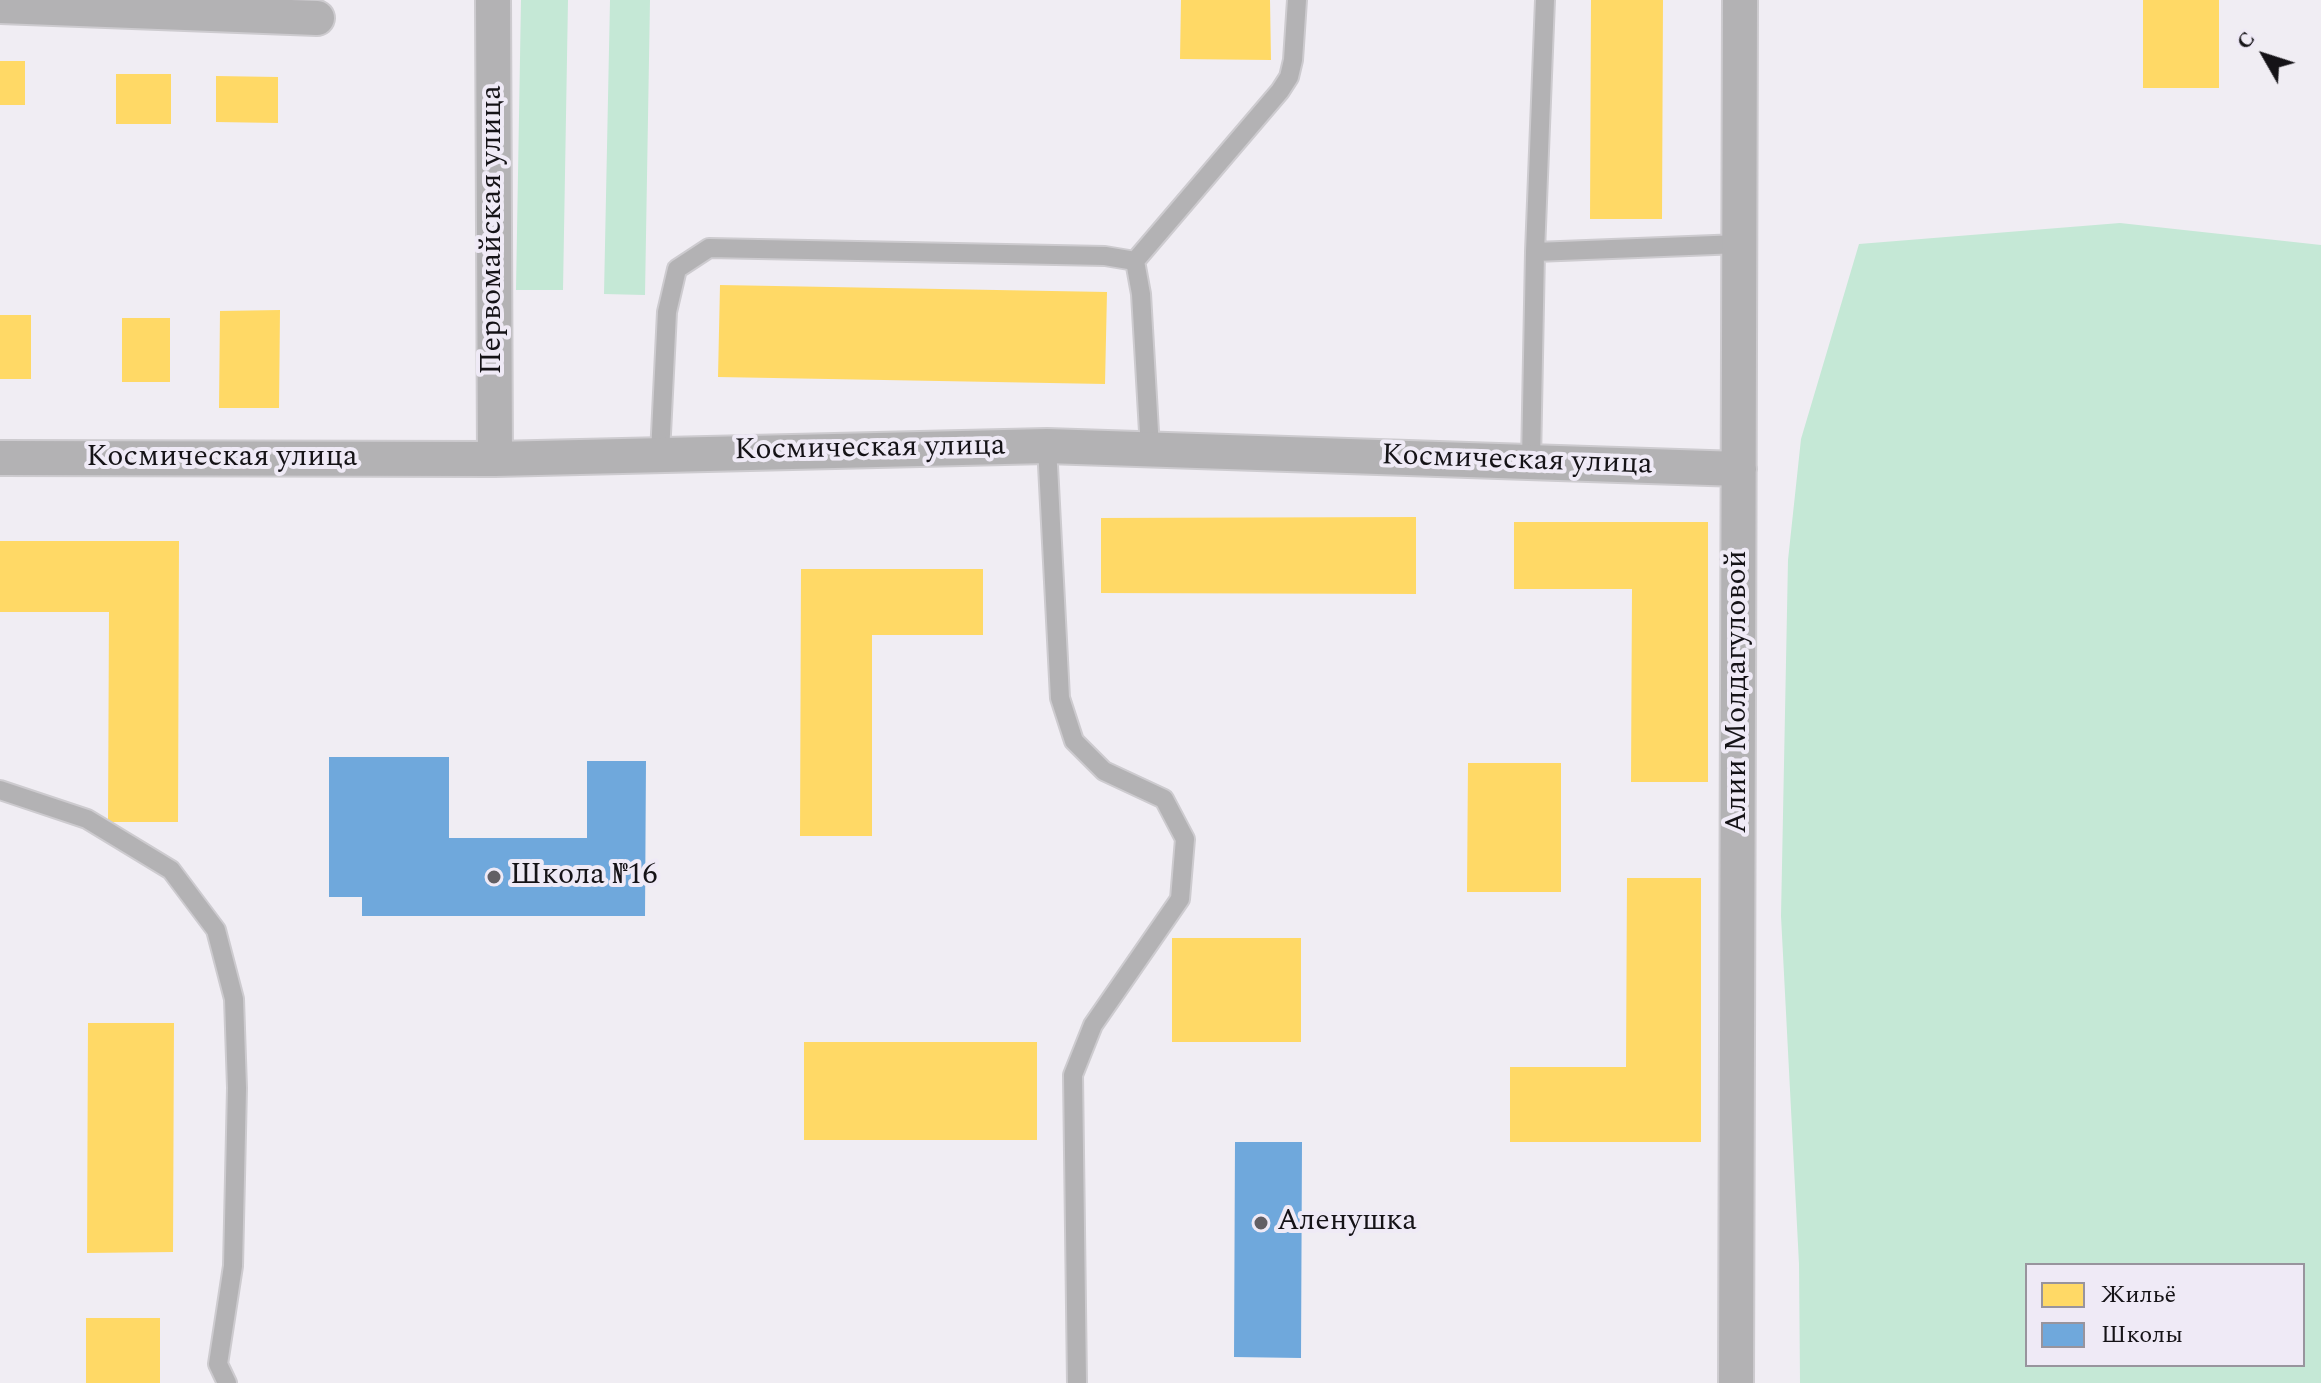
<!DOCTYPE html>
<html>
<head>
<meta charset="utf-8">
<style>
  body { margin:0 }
  #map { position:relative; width:2321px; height:1383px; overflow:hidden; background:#f0edf3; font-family:Spectral,serif }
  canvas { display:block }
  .legend { position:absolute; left:2025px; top:1263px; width:280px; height:104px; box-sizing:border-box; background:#efeaf6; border:2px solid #98949d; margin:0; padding:10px 14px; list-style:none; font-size:24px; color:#151317 }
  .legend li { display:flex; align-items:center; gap:16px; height:40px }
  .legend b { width:40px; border:2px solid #98949d }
  .north { position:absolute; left:2225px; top:16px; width:80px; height:80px; -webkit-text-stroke:6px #efeaf6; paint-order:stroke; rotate:309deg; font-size:22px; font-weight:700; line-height:32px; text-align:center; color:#151317 }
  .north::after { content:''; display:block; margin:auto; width:28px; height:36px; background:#151317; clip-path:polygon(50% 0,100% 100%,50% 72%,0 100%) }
</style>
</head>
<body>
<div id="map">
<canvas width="2321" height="1383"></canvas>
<ul class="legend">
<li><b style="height:22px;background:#ffd966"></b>Жильё</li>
<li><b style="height:22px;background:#6fa8dc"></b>Школы</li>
</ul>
<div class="north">С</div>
</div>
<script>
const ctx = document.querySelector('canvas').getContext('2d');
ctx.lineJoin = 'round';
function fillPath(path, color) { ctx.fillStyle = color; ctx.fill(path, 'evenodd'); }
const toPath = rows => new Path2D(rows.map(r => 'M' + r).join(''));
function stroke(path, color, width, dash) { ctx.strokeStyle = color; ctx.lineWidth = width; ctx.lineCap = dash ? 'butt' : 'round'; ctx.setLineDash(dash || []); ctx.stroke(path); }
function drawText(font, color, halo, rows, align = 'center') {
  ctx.font = font + ' Spectral,serif'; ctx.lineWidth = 8; ctx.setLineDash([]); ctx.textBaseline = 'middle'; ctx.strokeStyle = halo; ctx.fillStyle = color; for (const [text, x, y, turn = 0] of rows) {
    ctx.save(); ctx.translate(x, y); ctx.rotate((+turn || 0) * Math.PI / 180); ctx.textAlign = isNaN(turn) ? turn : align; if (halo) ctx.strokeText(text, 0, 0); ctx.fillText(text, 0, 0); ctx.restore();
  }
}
fillPath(toPath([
  [521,0,568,0,563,290,516,290],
  [610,0,650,0,645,295,604,294],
  [2120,223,2321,245,2321,1383,1800,1383,1799,1264,1781,916,1788,560,1801,439,1859,244],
  [2027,1265,2303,1265,2303,1365,2027,1365]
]), '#c5e8d6');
fillPath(toPath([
  [1181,0,1270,0,1271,60,1180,59],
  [1591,0,1663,0,1662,219,1590,219],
  [2143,0,2219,0,2219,88,2143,88],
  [0,61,25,61,25,105,0,105],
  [116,74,171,74,171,124,116,124],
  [216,76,278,77,278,123,216,122],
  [720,285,1107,292,1105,384,718,377],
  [280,310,279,408,219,408,220,311],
  [0,315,31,315,31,379,0,379],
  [122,318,170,318,170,382,122,382],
  [1416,517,1416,594,1101,593,1101,518],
  [1514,522,1708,522,1708,782,1631,782,1632,589,1514,589],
  [0,541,179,541,178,822,108,822,109,612,0,612],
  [801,569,983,569,983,635,872,635,872,836,800,836],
  [1468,763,1561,763,1561,892,1467,892],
  [1627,878,1701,878,1701,1142,1510,1142,1510,1067,1626,1067],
  [1172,938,1301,938,1301,1042,1172,1042],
  [88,1023,174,1023,173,1252,87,1253],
  [804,1042,1037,1042,1037,1140,804,1140],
  [86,1318,160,1318,160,1383,86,1383]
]), '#ffd966');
fillPath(toPath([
  [329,757,449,757,449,838,587,838,587,761,646,761,645,916,362,916,362,897,329,897],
  [1235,1142,1302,1142,1301,1358,1234,1357]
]), '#6fa8dc');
const service = toPath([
  [1535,252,1740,244],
  [1135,261,1280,91,1289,77,1293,60,1297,0],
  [1047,446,1060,698,1074,741,1104,771,1164,799,1185,839,1180,899,1093,1025,1073,1075,1077,1383],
  [660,454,667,312,677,269,709,248,1105,256,1135,261,1141,294,1150,449],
  [1531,462,1535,252,1545,0],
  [0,790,87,819,171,870,216,930,234,999,237,1088,233,1266,218,1364,227,1383]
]);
const minor = toPath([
  [493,0,495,459],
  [0,6,317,18],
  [0,458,495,459,1047,446,1739,469],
  [1736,1383,1740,0]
]);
stroke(service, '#cdcbcf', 22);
stroke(minor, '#cdcbcf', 38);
stroke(service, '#b3b2b4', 18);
stroke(minor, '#b3b2b4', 34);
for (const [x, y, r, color] of [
  [494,877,8,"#625f64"],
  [1261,1223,8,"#625f64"]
]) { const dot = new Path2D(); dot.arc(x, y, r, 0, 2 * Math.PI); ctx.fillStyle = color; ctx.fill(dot); stroke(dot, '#efeaf6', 3); }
drawText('30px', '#151317', '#efeaf6', [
  ["Первомайская улица",494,230,-90],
  ["Космическая улица",870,450,-1],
  ["Космическая улица",222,459],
  ["Космическая улица",1517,462,2],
  ["Алии Молдагуловой",1739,692,-90]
]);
drawText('30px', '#151317', '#efeaf6', [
  ["Школа №16",510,877],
  ["Аленушка",1277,1223]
], 'left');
</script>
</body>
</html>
